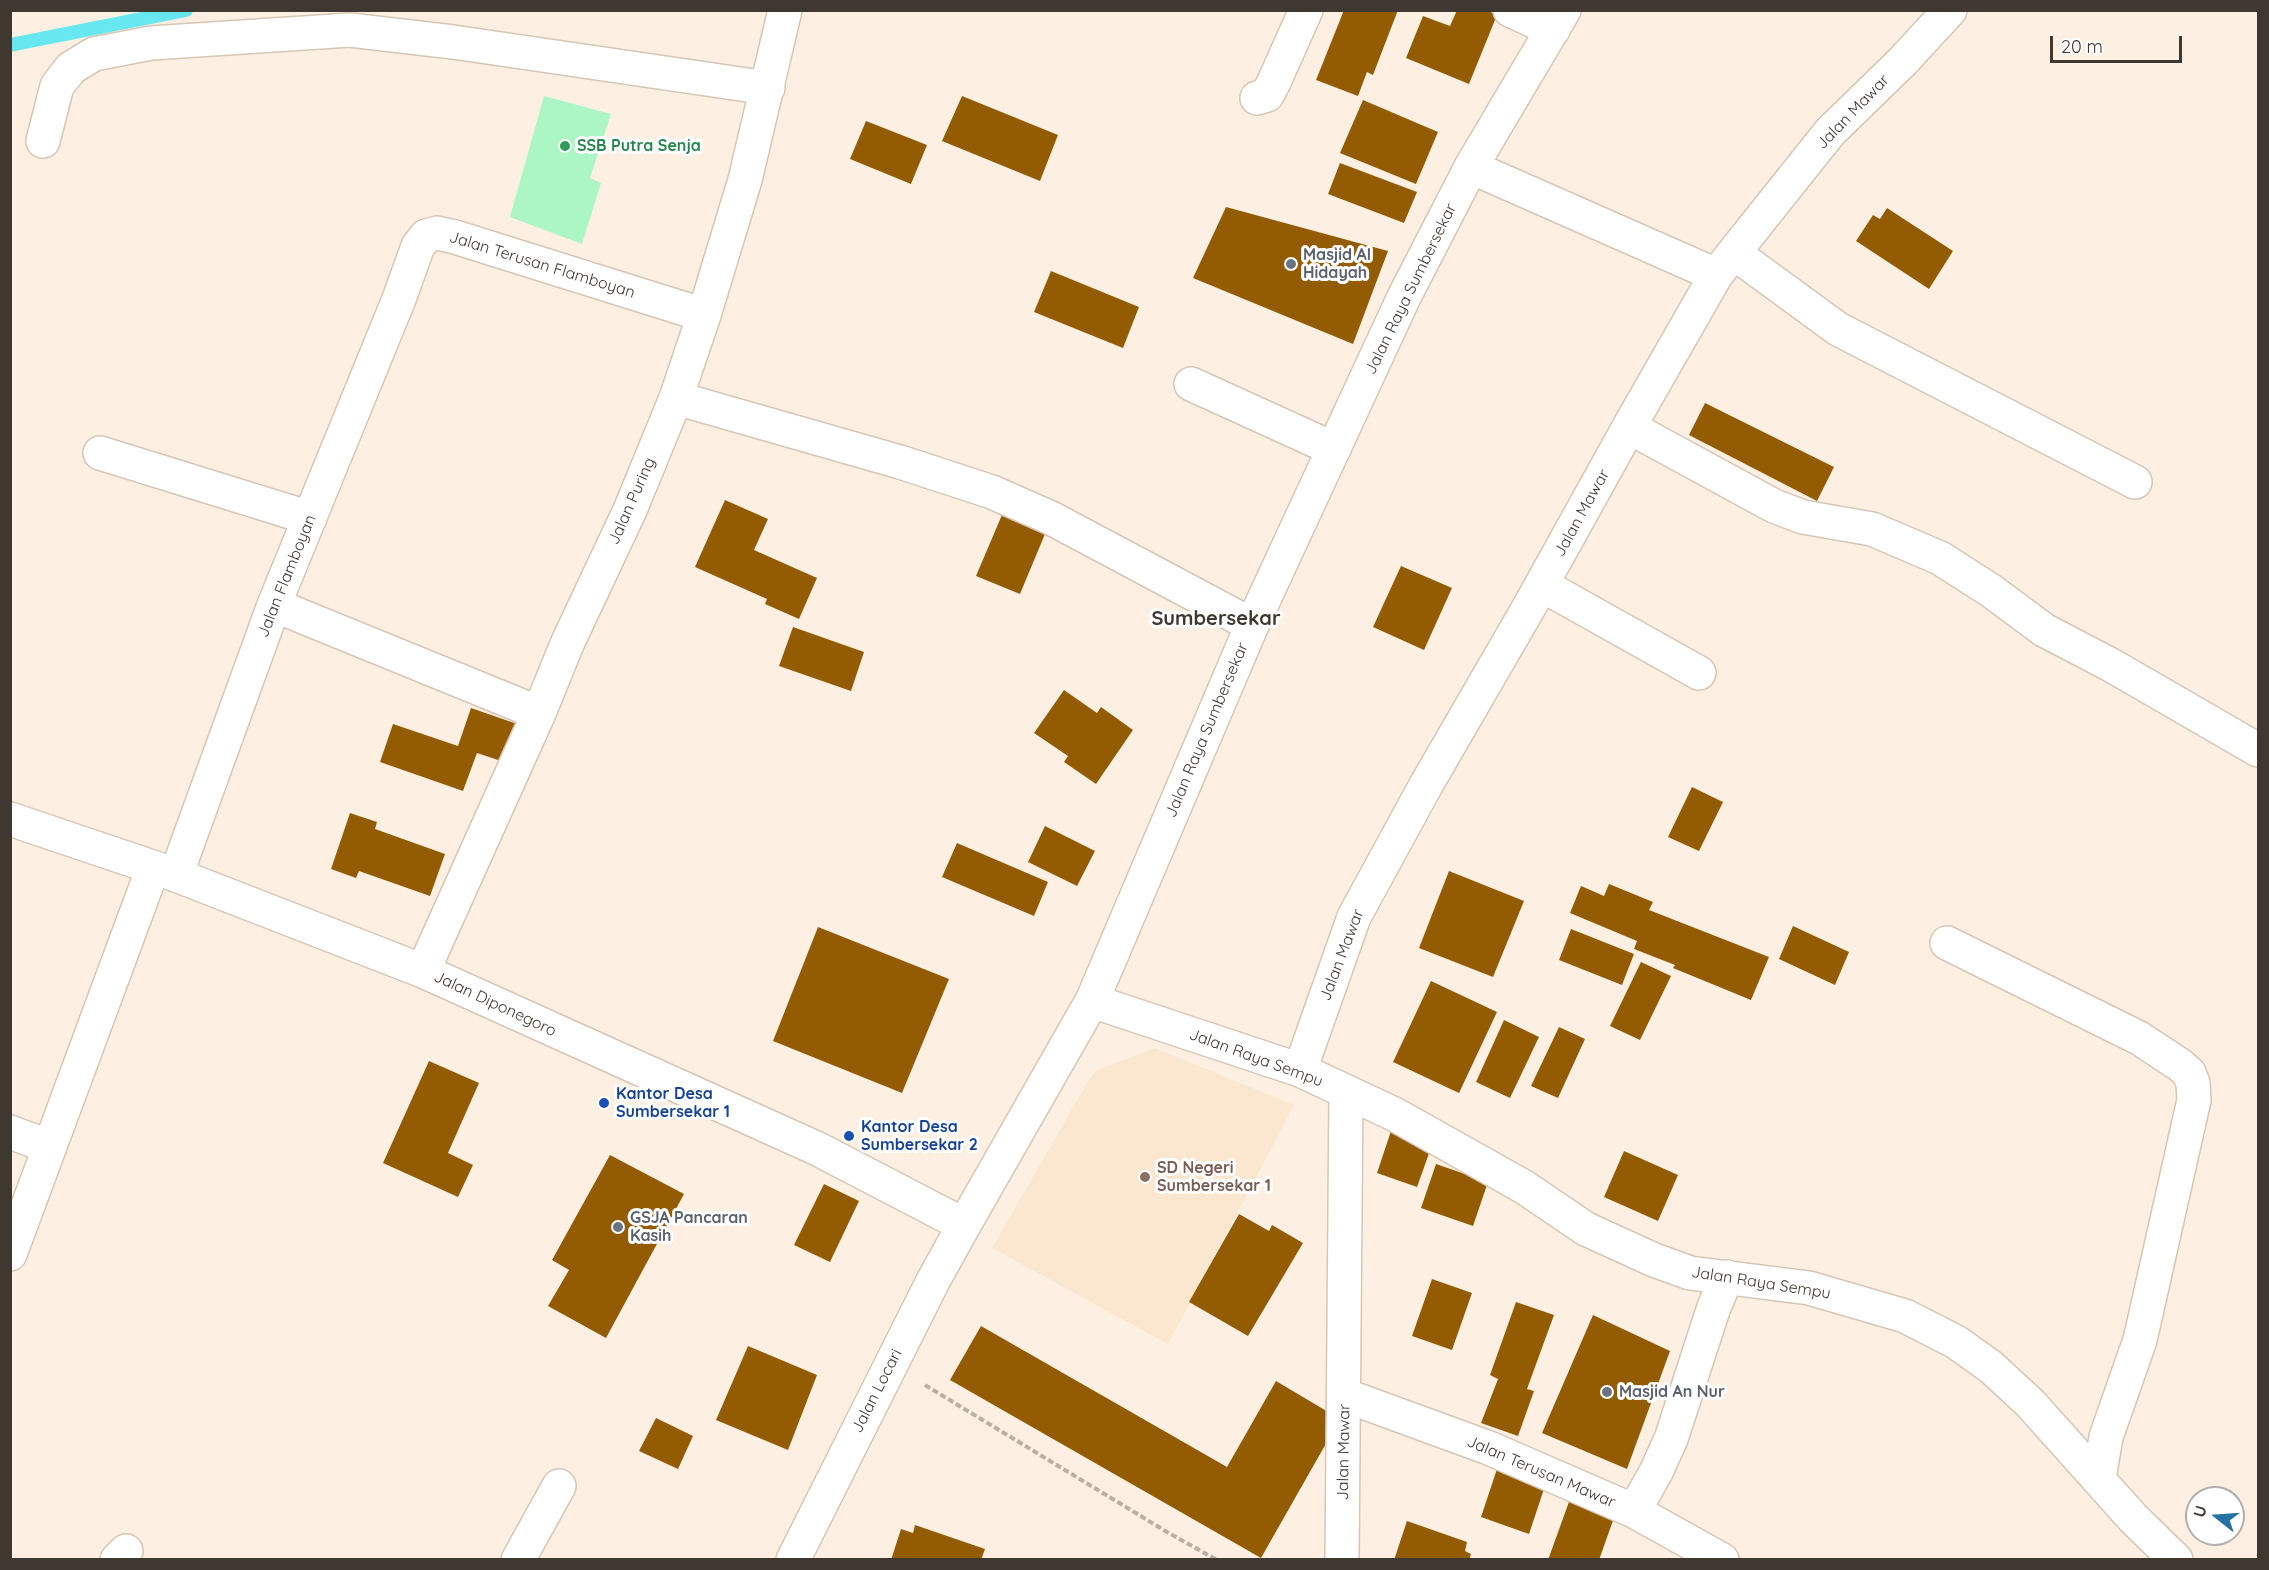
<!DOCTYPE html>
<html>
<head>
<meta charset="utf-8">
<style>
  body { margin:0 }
  #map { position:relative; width:2269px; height:1570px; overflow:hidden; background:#fdf0e2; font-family:Quicksand,sans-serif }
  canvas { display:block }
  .frame { position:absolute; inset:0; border:12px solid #3e3831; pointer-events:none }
  .north { position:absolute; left:2185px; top:1486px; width:60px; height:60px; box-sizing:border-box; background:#fff; border:2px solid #b2afad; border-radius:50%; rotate:287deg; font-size:16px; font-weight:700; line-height:24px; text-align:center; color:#3e3831 }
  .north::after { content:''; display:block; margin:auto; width:21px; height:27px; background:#2572a5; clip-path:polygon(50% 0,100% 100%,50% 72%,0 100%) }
  .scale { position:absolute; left:2050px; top:36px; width:132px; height:27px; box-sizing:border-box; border:3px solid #3e3831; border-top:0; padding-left:8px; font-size:18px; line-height:21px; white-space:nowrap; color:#3e3831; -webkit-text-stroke:4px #fff; paint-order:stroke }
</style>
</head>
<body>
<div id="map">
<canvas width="2269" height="1570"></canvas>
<div class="frame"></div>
<div class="north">U</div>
<div class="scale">20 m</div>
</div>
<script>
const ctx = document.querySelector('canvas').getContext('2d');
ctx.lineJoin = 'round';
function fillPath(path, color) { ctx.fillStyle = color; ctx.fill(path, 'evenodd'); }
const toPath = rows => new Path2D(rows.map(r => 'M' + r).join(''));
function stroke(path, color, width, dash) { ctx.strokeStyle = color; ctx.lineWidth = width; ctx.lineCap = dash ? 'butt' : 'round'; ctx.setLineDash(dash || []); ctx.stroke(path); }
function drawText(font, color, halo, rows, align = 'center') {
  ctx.font = font + ' Quicksand,sans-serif'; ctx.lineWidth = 6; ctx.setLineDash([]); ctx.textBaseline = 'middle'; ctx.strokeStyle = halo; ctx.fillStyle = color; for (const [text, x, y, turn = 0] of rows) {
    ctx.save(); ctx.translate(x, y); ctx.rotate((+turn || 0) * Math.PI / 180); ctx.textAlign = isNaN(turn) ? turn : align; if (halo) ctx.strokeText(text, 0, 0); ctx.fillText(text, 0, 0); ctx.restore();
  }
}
fillPath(toPath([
  [1155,1048,1294,1105,1168,1344,992,1248,1087,1083,1097,1070]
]), '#fbe6cf');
fillPath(toPath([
  [544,96,611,114,590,178,601,183,582,244,510,217]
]), '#acf5c4');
stroke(toPath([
  [10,45,186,10]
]), '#67e7ef', 14);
fillPath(toPath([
  [1344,10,1398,10,1373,75,1367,72,1358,96,1316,80],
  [1457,10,1486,10,1497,15,1469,84,1406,58,1423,16,1450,26],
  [962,96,1058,135,1040,181,942,141],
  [1363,100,1438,132,1416,184,1340,153],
  [866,121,927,145,911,184,850,159],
  [1340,163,1417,192,1404,223,1328,194],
  [1226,207,1388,251,1353,344,1193,278],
  [1887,208,1953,251,1929,289,1856,241,1873,215,1880,219],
  [1051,271,1139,307,1123,348,1034,312],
  [1705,403,1834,467,1817,501,1689,435],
  [725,500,768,519,754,550,817,578,799,619,765,604,767,599,695,567],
  [1007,503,1050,522,1020,594,976,576],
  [1401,566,1452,588,1424,650,1373,627],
  [793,627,864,652,851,691,779,666],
  [1064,690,1097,713,1101,707,1133,730,1096,784,1064,762,1068,756,1034,733],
  [471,708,520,725,507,763,477,753,463,791,380,762,393,724,458,746],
  [1692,787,1723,802,1699,851,1668,837],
  [350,813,377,822,375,829,445,854,430,896,359,871,356,878,331,869],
  [1045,826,1095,851,1077,886,1028,862],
  [957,843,1048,882,1034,916,942,877],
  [1449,871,1524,901,1493,977,1419,948],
  [1609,884,1653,902,1649,910,1769,957,1751,1000,1673,968,1675,965,1634,949,1637,941,1570,913,1581,886,1604,896],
  [1793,926,1849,952,1835,985,1779,959],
  [818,927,949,979,902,1093,773,1041],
  [1571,929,1634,954,1622,985,1559,960],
  [1641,962,1671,976,1640,1040,1610,1026],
  [1431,981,1497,1012,1459,1093,1393,1062],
  [1504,1020,1539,1037,1510,1098,1476,1082],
  [1559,1027,1585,1039,1558,1098,1531,1086],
  [429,1061,479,1083,448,1153,473,1165,458,1197,383,1163],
  [1391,1131,1432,1145,1417,1187,1377,1173],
  [1624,1151,1678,1175,1658,1221,1604,1197],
  [610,1155,684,1194,606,1338,548,1306,569,1270,552,1260],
  [1436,1164,1488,1182,1473,1226,1421,1208],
  [824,1184,859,1201,830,1262,794,1245],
  [1239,1214,1269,1231,1272,1225,1303,1243,1248,1336,1189,1302],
  [1432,1279,1472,1293,1452,1350,1412,1336],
  [1516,1302,1554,1315,1527,1389,1534,1391,1518,1436,1481,1423,1498,1379,1490,1375],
  [1593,1315,1670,1351,1627,1469,1542,1433],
  [981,1326,1227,1467,1276,1381,1340,1419,1261,1558,950,1380],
  [748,1346,817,1375,788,1450,716,1420],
  [656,1418,693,1436,678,1469,639,1451],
  [1500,1460,1548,1477,1529,1534,1481,1517],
  [1570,1499,1615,1515,1599,1560,1548,1560],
  [1407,1521,1467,1542,1465,1551,1471,1554,1469,1560,1394,1560],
  [915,1525,985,1549,981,1560,891,1560,901,1529,913,1533]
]), '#935c03');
const minor = toPath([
  [1510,10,1553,30],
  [1257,98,1267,95,1273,84,1306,10],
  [43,141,57,86,71,68,94,54,151,43,350,30,453,42,768,88],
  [1471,167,1716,275],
  [1734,253,1838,329,2135,482],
  [1191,384,1334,449],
  [676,398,900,462,992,492,1051,518,1252,625],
  [1629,427,1774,506,1803,517,1872,529,1940,558,1990,590,2044,630,2111,665,2258,750],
  [100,453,310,518],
  [1542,585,1699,673],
  [274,605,539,713],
  [176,875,274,605,399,299,418,246,426,236,437,233,455,237,704,315],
  [1947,943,2139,1038,2180,1065,2189,1073,2193,1083,2194,1100,2140,1340,2106,1437,2099,1478],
  [423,971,539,713,567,644,630,510,676,398,704,315,745,180,785,10],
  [1092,1001,1300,1070,1394,1114,1524,1187,1586,1229,1654,1260,1690,1273,1809,1288,1905,1316,1956,1342,1991,1367,2030,1403,2133,1518,2176,1560],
  [1300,1070,1354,917,1426,785,1528,609,1629,427,1716,275,1830,132,1903,61,1950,10],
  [10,1132,50,1147],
  [10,1254,153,868],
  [1344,1395,1489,1448,1634,1511,1656,1472,1671,1439,1714,1307,1727,1277],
  [1634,1511,1722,1560],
  [117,1560,126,1551],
  [518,1560,559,1486],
  [793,1560,933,1281,964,1225],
  [1342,1560,1346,1093]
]);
const major = toPath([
  [10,819,176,875,423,971,818,1149,964,1225,1092,1001,1252,625,1404,297,1471,167,1564,10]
]);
stroke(minor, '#d6c6b6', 36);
stroke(major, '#d6c6b6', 36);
stroke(toPath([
  [925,1385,1167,1532,1217,1560]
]), '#baafa4', 4, [6, 3]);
stroke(minor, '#fff', 33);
stroke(major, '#fff', 33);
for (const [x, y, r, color] of [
  [565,146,6,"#2e9e5b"],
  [1291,264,6,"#6b7280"],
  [604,1103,6,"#1a4fb4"],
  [849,1136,6,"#1a4fb4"],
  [1145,1177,6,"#8d6e63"],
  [618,1227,6,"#6b7280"],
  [1607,1392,6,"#6b7280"]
]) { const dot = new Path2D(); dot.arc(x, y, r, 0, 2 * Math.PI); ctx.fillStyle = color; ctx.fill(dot); stroke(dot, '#fff', 2); }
drawText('16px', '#3e3831', '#fff', [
  ["Jalan Mawar",1853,112,-46],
  ["Jalan Terusan Flamboyan",542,265,17],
  ["Jalan Raya Sumbersekar",1411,289,-64],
  ["Jalan Puring",632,501,-66],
  ["Jalan Mawar",1582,513,-61],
  ["Jalan Flamboyan",287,576,-68],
  ["Jalan Raya Sumbersekar",1207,730,-67],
  ["Jalan Mawar",1342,955,-69],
  ["Jalan Diponegoro",495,1004,25],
  ["Jalan Raya Sempu",1256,1058,20],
  ["Jalan Raya Sempu",1761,1283,9],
  ["Jalan Locari",877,1391,-63],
  ["Jalan Mawar",1344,1452,-89],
  ["Jalan Terusan Mawar",1541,1472,23]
]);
drawText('bold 16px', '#27864d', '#fff', [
  ["SSB Putra Senja",577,146]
], 'left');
drawText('bold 16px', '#5b616d', '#fff', [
  ["Masjid Al",1303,255],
  ["Hidayah",1303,273],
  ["GSJA Pancaran",630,1218],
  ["Kasih",630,1236],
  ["Masjid An Nur",1619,1392]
], 'left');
drawText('bold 16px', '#164399', '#fff', [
  ["Kantor Desa",616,1094],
  ["Sumbersekar 1",616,1112],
  ["Kantor Desa",861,1127],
  ["Sumbersekar 2",861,1145]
], 'left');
drawText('bold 16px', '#785e54', '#fff', [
  ["SD Negeri",1157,1168],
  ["Sumbersekar 1",1157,1186]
], 'left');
drawText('bold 20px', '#3e3831', '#fff', [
  ["Sumbersekar",1216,619]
]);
</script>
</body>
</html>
